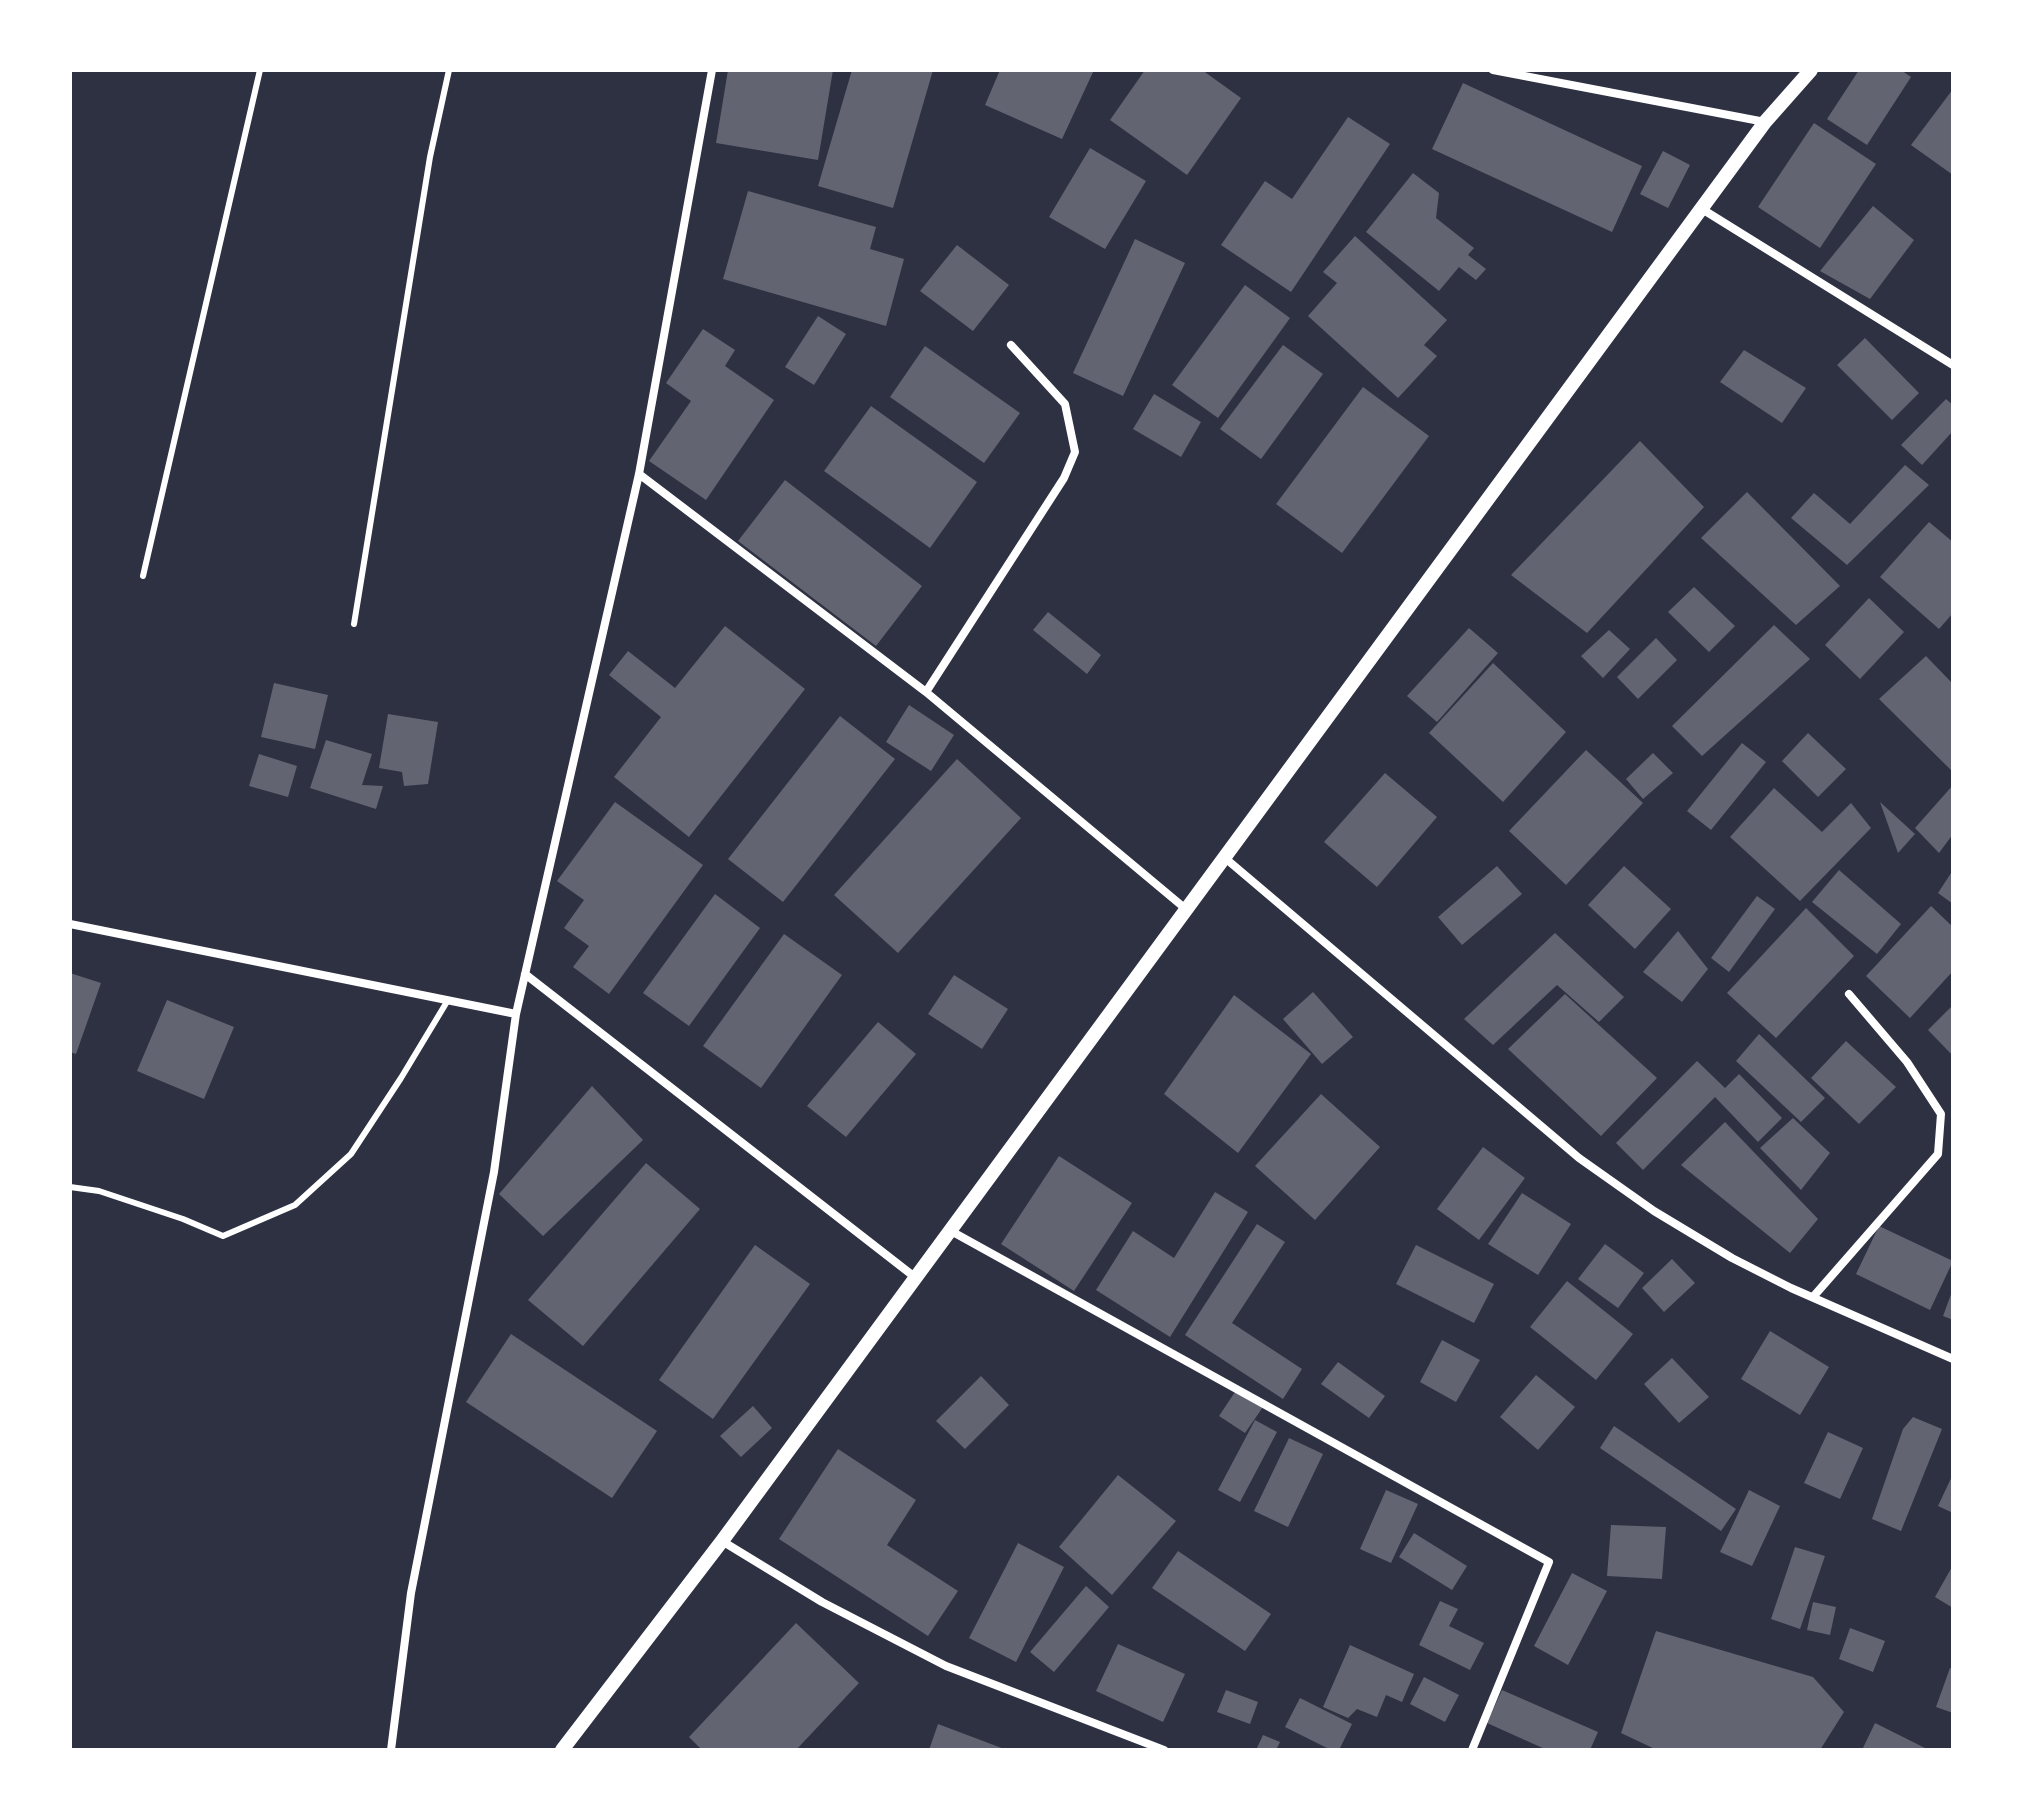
<!DOCTYPE html>
<html>
<head>
<meta charset="utf-8">
<style>
  body { margin:0 }
  #map { position:relative; width:2023px; height:1820px; overflow:hidden; background:#2d3142; font-family:"Exo 2",sans-serif }
  canvas { display:block }
  .frame { position:absolute; inset:0; border:72px solid #fff; pointer-events:none }
</style>
</head>
<body>
<div id="map">
<canvas width="2023" height="1820"></canvas>
<div class="frame"></div>
</div>
<script>
const ctx = document.querySelector('canvas').getContext('2d');
ctx.lineJoin = 'round';
function fillPath(path, color) { ctx.fillStyle = color; ctx.fill(path, 'evenodd'); }
const toPath = rows => new Path2D(rows.map(r => 'M' + r).join(''));
function stroke(path, color, width, dash) { ctx.strokeStyle = color; ctx.lineWidth = width; ctx.lineCap = dash ? 'butt' : 'round'; ctx.setLineDash(dash || []); ctx.stroke(path); }
fillPath(toPath([
  [728,70,833,70,818,160,716,143],
  [852,70,933,70,893,208,818,186],
  [1000,70,1094,70,1062,139,985,105],
  [1145,70,1202,70,1241,98,1187,175,1110,120],
  [1859,70,1901,70,1911,77,1867,145,1827,119],
  [1463,83,1642,166,1612,232,1432,149],
  [1953,89,1953,175,1911,145],
  [1348,117,1390,144,1291,292,1221,245,1265,181,1292,199],
  [1814,123,1876,164,1820,248,1758,207],
  [1090,148,1146,181,1105,249,1049,217],
  [1663,151,1690,165,1668,208,1640,194],
  [1413,173,1439,193,1436,218,1474,248,1468,255,1486,269,1476,280,1459,267,1439,291,1366,232],
  [748,191,876,227,870,249,904,259,886,326,723,279],
  [1873,206,1914,240,1870,299,1820,271],
  [1355,236,1447,320,1424,345,1437,356,1398,398,1308,316,1337,283,1323,272],
  [1135,239,1185,263,1123,396,1073,373],
  [957,245,1009,285,973,331,920,291],
  [1245,285,1290,318,1218,418,1172,385],
  [818,316,846,334,814,385,785,367],
  [703,329,735,350,725,366,774,400,706,500,649,461,691,401,666,383],
  [1865,338,1919,393,1892,420,1837,365],
  [1283,345,1323,374,1261,459,1220,429],
  [925,346,1020,413,984,463,890,397],
  [1744,350,1806,388,1782,423,1720,382],
  [1363,387,1429,436,1342,553,1276,504],
  [1154,394,1201,422,1181,457,1133,429],
  [1946,399,1953,405,1953,431,1922,465,1901,445],
  [871,406,977,482,930,548,824,471],
  [1640,441,1704,507,1587,633,1511,575],
  [1905,465,1929,485,1847,565,1791,518,1814,493,1850,524],
  [785,480,922,586,876,646,738,541],
  [1747,492,1840,586,1796,625,1701,538],
  [1929,522,1953,542,1953,613,1939,629,1880,577],
  [1694,587,1735,626,1709,652,1668,612],
  [1869,598,1904,632,1860,679,1825,645],
  [1048,612,1101,655,1087,674,1033,630],
  [1774,625,1810,659,1702,756,1672,726],
  [725,626,805,689,689,837,614,777,661,717,609,675,628,651,675,688],
  [1469,628,1498,653,1437,722,1407,696],
  [1609,630,1630,649,1603,678,1581,656],
  [1656,638,1677,660,1638,699,1617,677],
  [1926,656,1953,684,1953,772,1879,699],
  [1493,663,1566,732,1503,802,1429,733],
  [274,683,328,695,315,749,261,737],
  [909,705,954,735,931,771,886,742],
  [388,714,438,722,428,784,404,786,402,772,379,768],
  [840,716,895,759,783,902,728,859],
  [1808,733,1846,769,1818,797,1782,761],
  [326,740,372,754,362,785,383,786,376,809,310,788],
  [1742,743,1766,762,1711,830,1687,811],
  [1586,750,1643,803,1566,885,1509,831],
  [1653,753,1673,773,1643,799,1626,779],
  [259,754,297,766,288,797,249,786],
  [957,759,1021,818,898,953,834,895],
  [1385,773,1437,817,1377,887,1324,842],
  [1953,785,1953,834,1939,853,1915,828],
  [1774,788,1822,832,1851,803,1871,828,1800,901,1730,837],
  [615,802,703,865,609,994,573,967,589,946,564,928,584,900,557,881],
  [1880,802,1915,834,1898,853],
  [1497,866,1522,894,1462,945,1438,917],
  [1624,866,1671,909,1635,949,1588,905],
  [1839,870,1901,924,1877,954,1812,902],
  [1953,870,1953,904,1938,893],
  [715,894,760,928,689,1026,643,993],
  [1757,896,1775,909,1729,972,1711,958],
  [1931,906,1953,927,1953,971,1910,1018,1866,976],
  [1806,908,1854,956,1776,1038,1727,993],
  [1678,931,1708,969,1682,1002,1643,972],
  [1555,933,1624,997,1599,1022,1557,985,1493,1045,1464,1019],
  [784,934,842,975,761,1088,703,1046],
  [70,973,101,983,76,1054,70,1052],
  [954,975,1008,1009,982,1049,928,1014],
  [1313,992,1353,1037,1322,1064,1283,1019],
  [1565,994,1657,1078,1601,1136,1508,1049],
  [1234,995,1311,1054,1238,1153,1164,1094],
  [167,1000,234,1027,204,1099,137,1071],
  [1953,1005,1953,1056,1928,1030],
  [878,1022,916,1054,846,1137,807,1106],
  [1759,1034,1825,1098,1801,1122,1736,1061],
  [1846,1041,1896,1087,1859,1124,1811,1078],
  [1697,1061,1725,1088,1739,1074,1782,1118,1758,1142,1715,1097,1643,1170,1616,1143],
  [592,1086,643,1140,543,1236,499,1194],
  [1321,1094,1380,1147,1315,1220,1255,1166],
  [1793,1118,1830,1153,1801,1190,1760,1148],
  [1725,1122,1818,1219,1790,1253,1681,1165],
  [1483,1147,1525,1178,1479,1240,1437,1209],
  [1059,1156,1132,1203,1074,1291,1001,1244],
  [646,1163,700,1209,583,1346,528,1300],
  [1215,1192,1248,1212,1170,1337,1096,1290,1133,1231,1174,1258],
  [1522,1193,1571,1224,1538,1275,1488,1244],
  [1257,1224,1285,1242,1232,1323,1302,1369,1283,1399,1185,1335],
  [1879,1226,1953,1261,1930,1310,1856,1274],
  [1605,1244,1644,1273,1618,1308,1578,1279],
  [755,1245,810,1284,713,1419,659,1380],
  [1416,1245,1494,1284,1474,1323,1396,1284],
  [1672,1259,1695,1283,1664,1312,1642,1288],
  [1567,1281,1633,1334,1596,1380,1530,1327],
  [1953,1289,1953,1320,1943,1316],
  [1770,1331,1829,1367,1800,1415,1741,1379],
  [511,1334,657,1431,612,1498,466,1402],
  [1442,1340,1480,1360,1456,1402,1420,1382],
  [1672,1358,1709,1397,1679,1423,1644,1384],
  [1338,1362,1385,1396,1369,1418,1321,1384],
  [1536,1375,1575,1407,1538,1450,1500,1417],
  [981,1376,1009,1405,965,1449,936,1421],
  [1237,1389,1263,1407,1245,1433,1219,1416],
  [753,1406,772,1428,741,1457,720,1436],
  [1913,1417,1942,1429,1901,1531,1872,1519,1903,1429],
  [1255,1420,1277,1432,1240,1502,1218,1490],
  [1614,1426,1736,1509,1721,1531,1600,1448],
  [1828,1432,1863,1448,1840,1499,1804,1483],
  [1289,1438,1323,1454,1288,1527,1254,1511],
  [838,1449,916,1500,887,1545,958,1591,928,1636,779,1539],
  [1953,1474,1953,1513,1938,1506],
  [1118,1475,1176,1521,1112,1595,1059,1547],
  [1386,1490,1418,1504,1391,1563,1360,1549],
  [1749,1490,1780,1506,1752,1566,1720,1552],
  [1611,1525,1666,1527,1662,1579,1607,1576],
  [1414,1533,1467,1566,1452,1590,1399,1557],
  [1018,1543,1064,1567,1016,1662,969,1638],
  [1795,1547,1825,1556,1800,1629,1771,1619],
  [1178,1551,1271,1614,1245,1651,1152,1588],
  [1953,1565,1953,1608,1935,1597],
  [1572,1573,1607,1591,1568,1665,1534,1646],
  [1086,1586,1109,1607,1054,1672,1030,1652],
  [1440,1601,1458,1609,1449,1626,1484,1643,1470,1670,1419,1645],
  [1813,1602,1836,1607,1830,1635,1807,1630],
  [796,1623,859,1683,796,1750,702,1750,689,1737],
  [1850,1628,1885,1641,1873,1672,1839,1659],
  [1656,1631,1813,1677,1844,1712,1820,1750,1657,1750,1621,1733],
  [1118,1644,1185,1674,1163,1722,1096,1691],
  [1350,1645,1414,1674,1402,1702,1386,1695,1377,1717,1357,1709,1348,1718,1323,1707],
  [1950,1668,1953,1668,1953,1713,1936,1707],
  [1424,1677,1459,1695,1445,1722,1410,1704],
  [1226,1690,1258,1702,1250,1724,1217,1712],
  [1502,1690,1598,1732,1590,1750,1547,1750,1487,1723],
  [1300,1698,1352,1724,1339,1750,1331,1750,1285,1727],
  [1875,1723,1929,1750,1862,1750],
  [938,1724,1007,1750,929,1750],
  [1263,1735,1280,1742,1276,1750,1256,1750]
]), '#626471');
stroke(toPath([
  [143,576,260,70],
  [354,624,430,157,449,70],
  [70,1187,99,1191,183,1219,223,1236,295,1205,351,1154,401,1078,448,1000]
]), '#fff', 6);
stroke(toPath([
  [1493,70,1765,122],
  [1702,209,1953,365],
  [639,474,926,692,1187,910],
  [926,692,1064,478,1075,452,1065,404,1011,345],
  [1225,858,1579,1158,1654,1211,1732,1258,1791,1288,1953,1359],
  [70,924,516,1014],
  [525,974,916,1278],
  [951,1231,1549,1562,1472,1750],
  [1813,1297,1938,1154,1941,1114,1907,1062,1849,994],
  [722,1541,822,1602,946,1666,1164,1750],
  [391,1750,411,1593,494,1172,516,1014,639,474,712,70]
]), '#fff', 8);
stroke(toPath([
  [562,1750,722,1541,1765,122,1811,70]
]), '#fff', 14);
</script>
</body>
</html>
